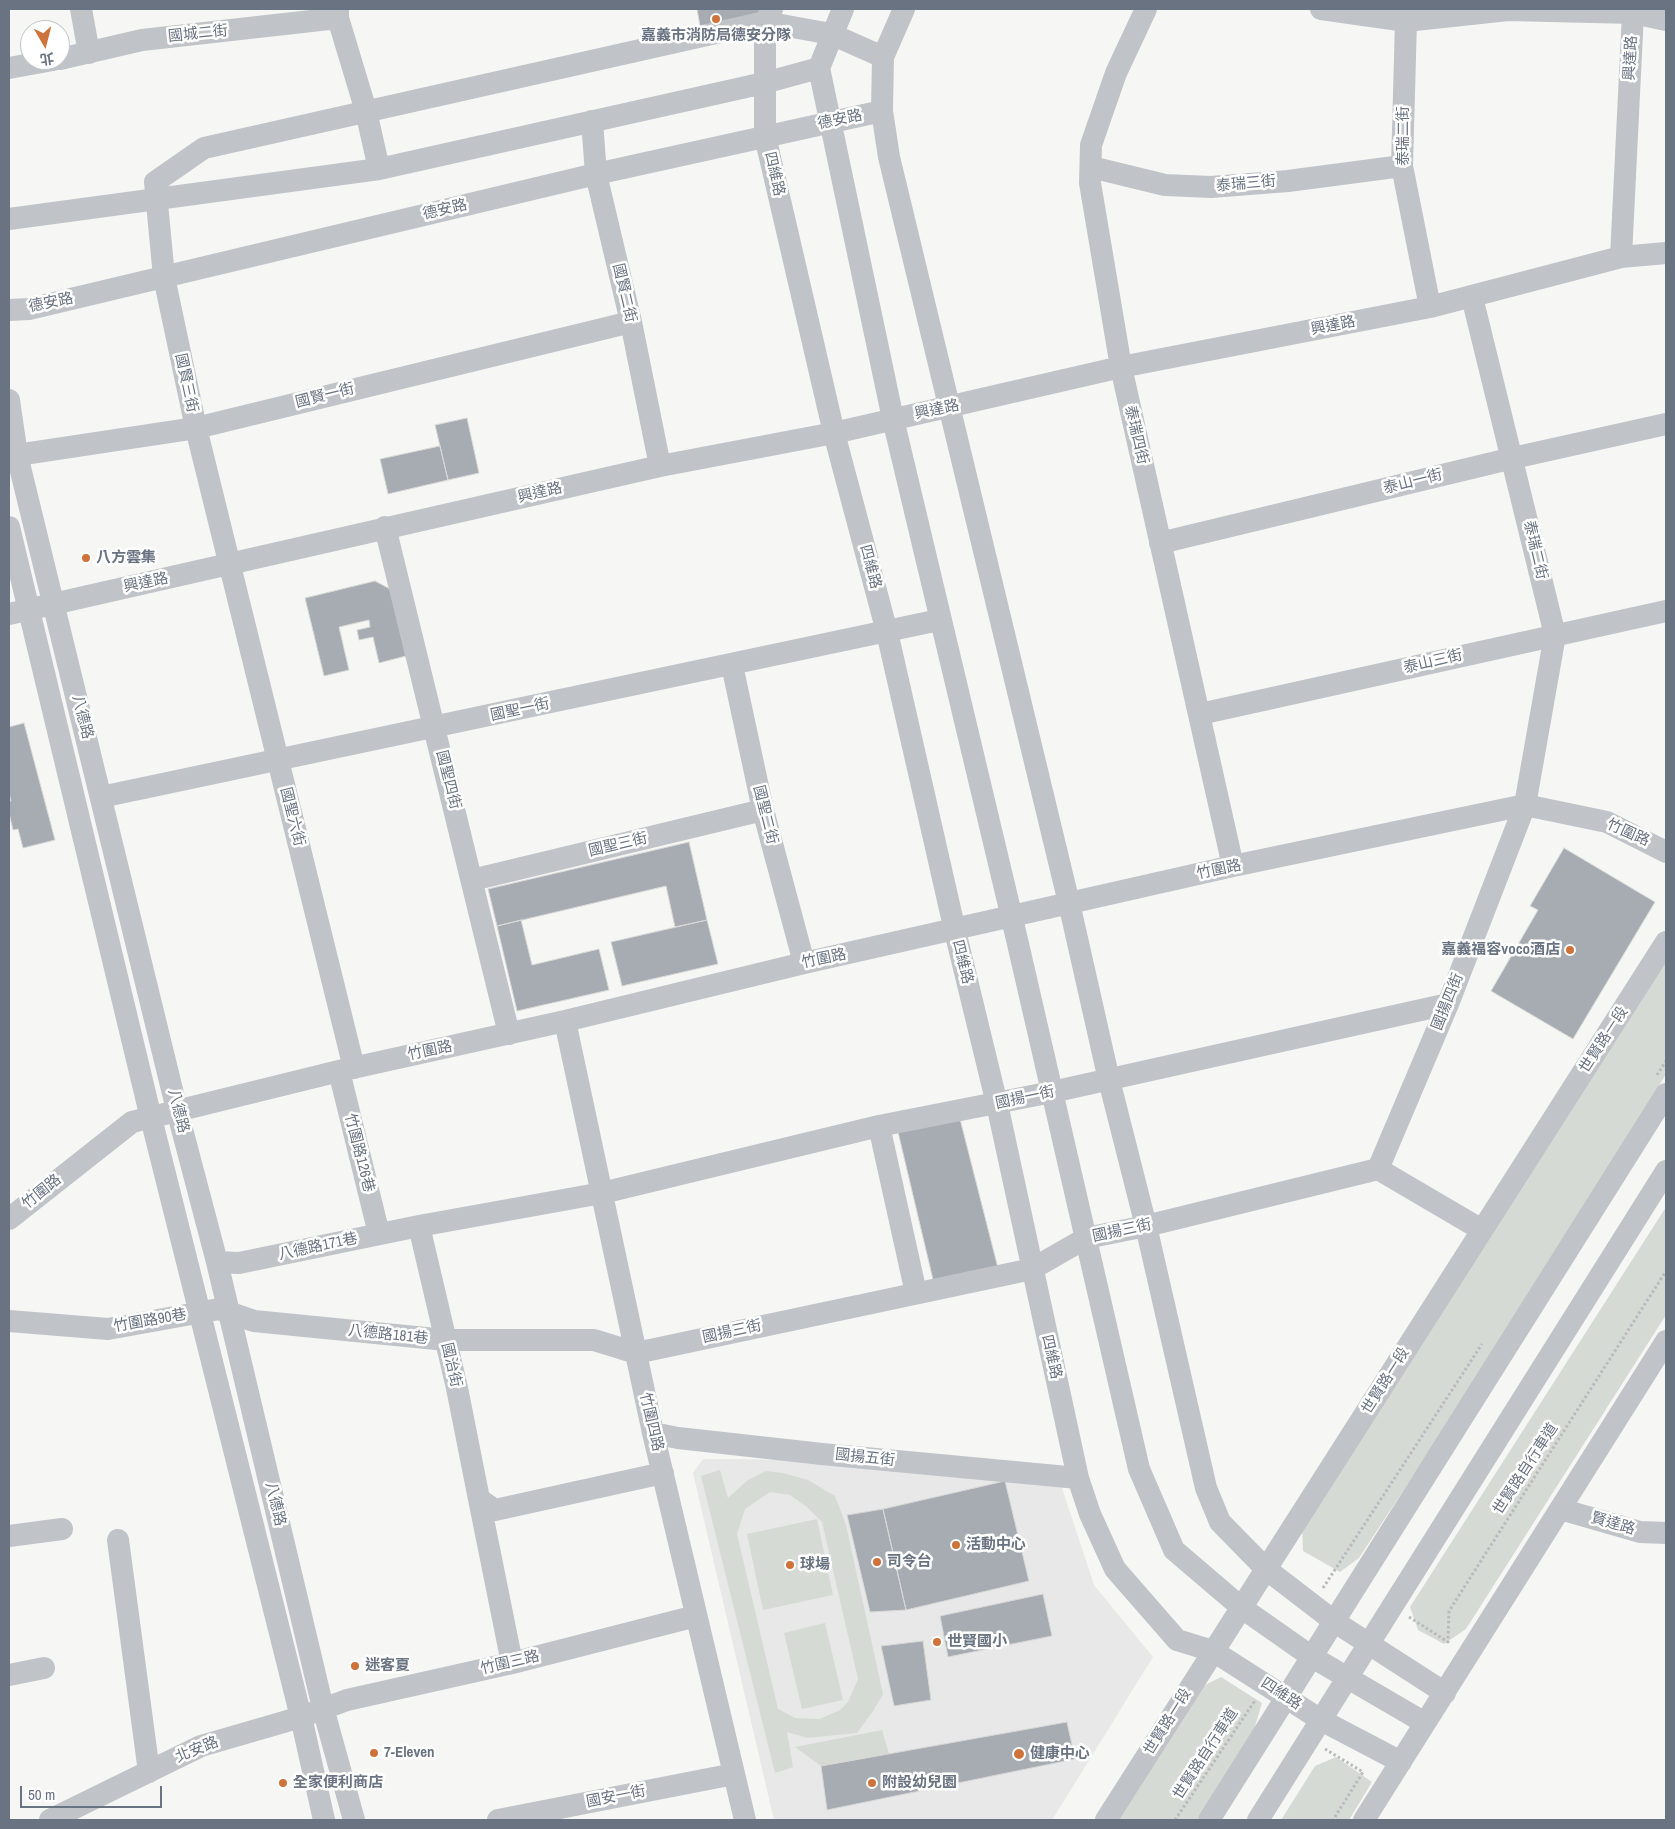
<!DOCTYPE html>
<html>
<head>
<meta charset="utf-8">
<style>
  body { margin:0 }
  #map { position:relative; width:1675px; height:1829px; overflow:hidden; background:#f6f7f4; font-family:"Archivo Narrow","Noto Sans TC",sans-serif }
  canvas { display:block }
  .frame { position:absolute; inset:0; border:10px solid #697382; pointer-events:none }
  .north { position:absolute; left:20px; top:20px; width:50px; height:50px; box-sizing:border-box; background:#fff; border:1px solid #c3c7cd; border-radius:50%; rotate:172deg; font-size:14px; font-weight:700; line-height:20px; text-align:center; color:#697382 }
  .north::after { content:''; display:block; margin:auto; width:18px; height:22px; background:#cf733b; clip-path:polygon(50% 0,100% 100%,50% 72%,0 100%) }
  .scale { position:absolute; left:20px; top:1786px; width:142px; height:22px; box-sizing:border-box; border:2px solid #697382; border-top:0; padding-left:6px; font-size:15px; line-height:18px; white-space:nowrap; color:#697382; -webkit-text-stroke:4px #fff; paint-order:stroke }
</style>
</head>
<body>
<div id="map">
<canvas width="1675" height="1829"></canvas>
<div class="frame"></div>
<div class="north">北</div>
<div class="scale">50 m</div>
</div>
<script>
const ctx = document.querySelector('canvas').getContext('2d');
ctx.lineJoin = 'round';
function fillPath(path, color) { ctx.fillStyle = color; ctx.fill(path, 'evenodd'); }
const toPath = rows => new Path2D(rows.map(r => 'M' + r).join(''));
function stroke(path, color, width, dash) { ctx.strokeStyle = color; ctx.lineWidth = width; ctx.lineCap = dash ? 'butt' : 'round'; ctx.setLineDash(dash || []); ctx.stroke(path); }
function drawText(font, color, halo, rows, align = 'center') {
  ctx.font = font + ' "Archivo Narrow","Noto Sans TC",sans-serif'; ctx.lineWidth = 5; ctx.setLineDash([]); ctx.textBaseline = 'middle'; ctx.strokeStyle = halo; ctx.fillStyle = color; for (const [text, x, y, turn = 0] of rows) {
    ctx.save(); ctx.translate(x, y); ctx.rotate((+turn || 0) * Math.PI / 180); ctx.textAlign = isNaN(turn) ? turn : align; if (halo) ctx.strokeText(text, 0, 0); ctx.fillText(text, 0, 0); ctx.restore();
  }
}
fillPath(toPath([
  [703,1459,824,1460,1061,1485,1094,1585,1153,1657,1052,1820,774,1820,693,1473]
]), '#e7e8e7');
fillPath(toPath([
  [1666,955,1666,1074,1565,1244,1359,1558,1340,1572,1303,1551,1302,1527],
  [1666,1207,1666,1315,1466,1629,1444,1644,1418,1630,1410,1607],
  [720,1470,728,1498,748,1480,766,1471,783,1473,808,1480,835,1496,846,1525,883,1694,873,1711,857,1733,807,1738,787,1732,793,1767,775,1773,701,1476],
  [770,1492,790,1495,807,1507,822,1522,858,1679,848,1702,840,1710,820,1719,795,1718,778,1709,737,1534,745,1509],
  [817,1519,833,1595,763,1610,747,1534],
  [825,1623,843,1700,802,1709,784,1633],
  [1221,1677,1262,1703,1253,1733,1197,1820,1100,1820,1199,1688],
  [882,1730,889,1754,821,1766,795,1747],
  [1336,1757,1372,1782,1349,1820,1281,1820,1315,1766]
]), '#d5dbd4');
const building = toPath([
  [697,9,763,9,764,13,700,26,697,9],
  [467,418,479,473,448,480,435,425,467,418],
  [440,446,448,480,388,494,380,459,440,446],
  [375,581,390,589,406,656,379,663,373,637,359,640,357,630,370,627,369,620,339,627,349,670,324,676,305,598,375,581],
  [24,723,55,840,23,848,18,829,13,830,9,813,9,801,11,801,9,793,9,727,24,723],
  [689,842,707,920,675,927,666,886,497,926,488,889,689,842],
  [1564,848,1655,902,1573,1039,1491,991,1538,910,1530,906,1564,848],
  [521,920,532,965,599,949,609,990,517,1011,497,926,521,920],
  [707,920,718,964,622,986,611,942,707,920],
  [960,1119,1000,1276,935,1288,898,1132,960,1119],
  [1005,1481,1029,1581,906,1610,883,1509,1005,1481],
  [883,1509,906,1610,870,1612,847,1515,883,1509],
  [1043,1594,1052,1636,948,1657,940,1616,1043,1594],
  [923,1641,931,1700,894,1706,881,1646,923,1641],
  [1067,1722,1075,1759,827,1810,821,1766,1067,1722]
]);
fillPath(building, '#a7acb3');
stroke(building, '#d8d8d6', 1);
stroke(toPath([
  [1657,1075,1666,1061],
  [1323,1588,1482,1344],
  [1409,1617,1448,1642,1449,1611,1666,1271],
  [1325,1749,1363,1772,1333,1820],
  [1175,1820,1254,1702,1252,1701]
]), '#b8babd', 3, [2.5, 2.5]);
stroke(toPath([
  [81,9,89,53],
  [772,9,765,22,765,136,834,433,887,632,955,931,997,1104,1078,1478,1090,1514,1115,1569,1177,1640,1213,1651,1321,1720,1401,1762],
  [843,9,819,68,893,419,1012,918,1139,1469,1174,1550,1242,1608,1312,1657,1425,1723],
  [904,9,883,57,882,111,889,157,1069,903,1109,1080,1146,1226,1206,1488,1220,1522,1266,1569,1335,1622,1445,1693],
  [1146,9,1116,73,1091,145,1090,183,1121,367,1233,866],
  [1321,9,1406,21,1508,10,1633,13,1666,20],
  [338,18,366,111,379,169],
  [1406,21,1402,166,1430,307],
  [60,59,142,40,338,18,338,9],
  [9,68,53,60],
  [592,121,596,174,631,322,660,466],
  [1091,167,1165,185,1211,187,1288,181,1402,166],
  [9,219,379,169,764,83,819,68],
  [1621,257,1666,253],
  [9,310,29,309,596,174,882,111],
  [9,400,17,455,177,1110,217,1262,323,1708,354,1820],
  [17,455,196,428,631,322],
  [9,527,151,1118,301,1717,324,1820],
  [385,527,509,1034],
  [1160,543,1513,458,1666,424],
  [9,614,660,466,834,433,1121,367,1430,307,1621,257,1633,13,1635,9],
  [732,665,763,810,804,963],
  [1200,714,1666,611],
  [101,797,939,620],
  [472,880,763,810],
  [565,1021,653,1433,745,1820],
  [354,1068,196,428,164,277,155,182,204,148,765,22,831,34,883,57],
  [339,1071,379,1234],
  [879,1126,916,1293],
  [1378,1169,1448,1004,1525,805,1555,635,1472,297],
  [9,1219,132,1122,339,1071,565,1021,804,963,1233,866,1525,805,1607,822,1666,852],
  [217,1262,239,1263,419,1226],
  [9,1321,108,1329,219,1309,254,1321,446,1340,594,1340,636,1353,1032,1269,1086,1238,1146,1226,1378,1169,1482,1230],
  [653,1433,678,1438,822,1454,1078,1478],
  [663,1473,495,1510,479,1499,457,1388,419,1226,602,1193,879,1126,1052,1092,1448,1004],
  [479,1499,512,1663],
  [1560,1509,1640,1532,1666,1533],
  [9,1536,62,1529],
  [118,1540,149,1772],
  [9,1675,44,1668],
  [50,1820,201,1746,301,1717,347,1700,512,1663,696,1616],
  [498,1820,734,1774],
  [1106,1820,1666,942],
  [1209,1820,1666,1094],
  [1258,1820,1666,1171],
  [1364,1820,1666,1341]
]), '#c0c3c7', 22);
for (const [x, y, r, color] of [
  [716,19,5,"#cf733b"],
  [86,558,5,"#cf733b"],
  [1570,950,5,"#cf733b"],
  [956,1545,5,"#cf733b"],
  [877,1562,5,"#cf733b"],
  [790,1565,5,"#cf733b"],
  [937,1642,5,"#cf733b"],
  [355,1666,5,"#cf733b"],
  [374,1753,5,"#cf733b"],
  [1019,1754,6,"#cf733b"],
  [283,1783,5,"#cf733b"],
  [872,1783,5,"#cf733b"]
]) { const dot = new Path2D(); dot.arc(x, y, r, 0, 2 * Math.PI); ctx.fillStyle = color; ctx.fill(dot); stroke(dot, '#fff', 2); }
drawText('15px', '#697382', '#fff', [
  ["國城二街",198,34,-6],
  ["興達路",1631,58,-87],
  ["德安路",840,120,-12],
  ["泰瑞二街",1404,136,-90],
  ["四維路",774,174,77],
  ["泰瑞三街",1246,184,-5],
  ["德安路",445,210,-13],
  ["國賢二街",624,293,77],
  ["德安路",51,303,-12],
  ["興達路",1333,326,-11],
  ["國賢三街",186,383,78],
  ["國賢一街",325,396,-14],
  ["興達路",937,410,-12],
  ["泰瑞四街",1136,435,77],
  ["泰山一街",1413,482,-14],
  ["興達路",540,493,-13],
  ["泰瑞二街",1535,550,77],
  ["四維路",870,567,75],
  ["興達路",146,583,-12],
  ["泰山三街",1433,662,-13],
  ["國聖一街",520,710,-12],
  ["八德路",82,717,76],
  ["國聖四街",448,780,76],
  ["國聖二街",765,815,76],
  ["國聖六街",292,817,76],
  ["竹圍路",1628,833,24],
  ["國聖三街",618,845,-13],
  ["竹圍路",1219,870,-12],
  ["竹圍路",824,959,-12],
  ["四維路",962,962,76],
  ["國揚四街",1448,1002,-68],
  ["世賢路一段",1604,1040,-57],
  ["竹圍路",430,1051,-12],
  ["國揚一街",1025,1098,-12],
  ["八德路",178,1111,76],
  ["竹圍路126巷",359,1153,76],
  ["竹圍路",42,1192,-39],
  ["國揚三街",1122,1231,-12],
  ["八德路171巷",318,1247,-12],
  ["竹圍路90巷",150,1321,-10],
  ["國揚三街",732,1332,-12],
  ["八德路181巷",388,1335,6],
  ["四維路",1051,1357,77],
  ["國治街",451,1365,77],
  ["世賢路一段",1386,1381,-58],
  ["竹圍四路",651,1422,77],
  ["國揚五街",865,1458,6],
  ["世賢路自行車道",1526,1469,-57],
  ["八德路",275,1504,77],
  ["賢達路",1613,1524,16],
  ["竹圍三路",510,1663,-13],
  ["四維路",1281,1694,33],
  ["世賢路一段",1168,1722,-58],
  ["北安路",197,1750,-22],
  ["世賢路自行車道",1206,1754,-57],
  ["國安一街",616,1797,-11]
]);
drawText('bold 15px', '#697382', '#fff', [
  ["嘉義市消防局德安分隊",716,36,"center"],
  ["八方雲集",96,558],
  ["嘉義福容voco酒店",1560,950,"right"],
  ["活動中心",966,1545],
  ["司令台",887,1562],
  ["球場",800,1565],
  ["世賢國小",947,1642],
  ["迷客夏",365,1666],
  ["7-Eleven",384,1753],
  ["健康中心",1030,1754],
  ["全家便利商店",293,1783],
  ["附設幼兒園",882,1783]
], 'left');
</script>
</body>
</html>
